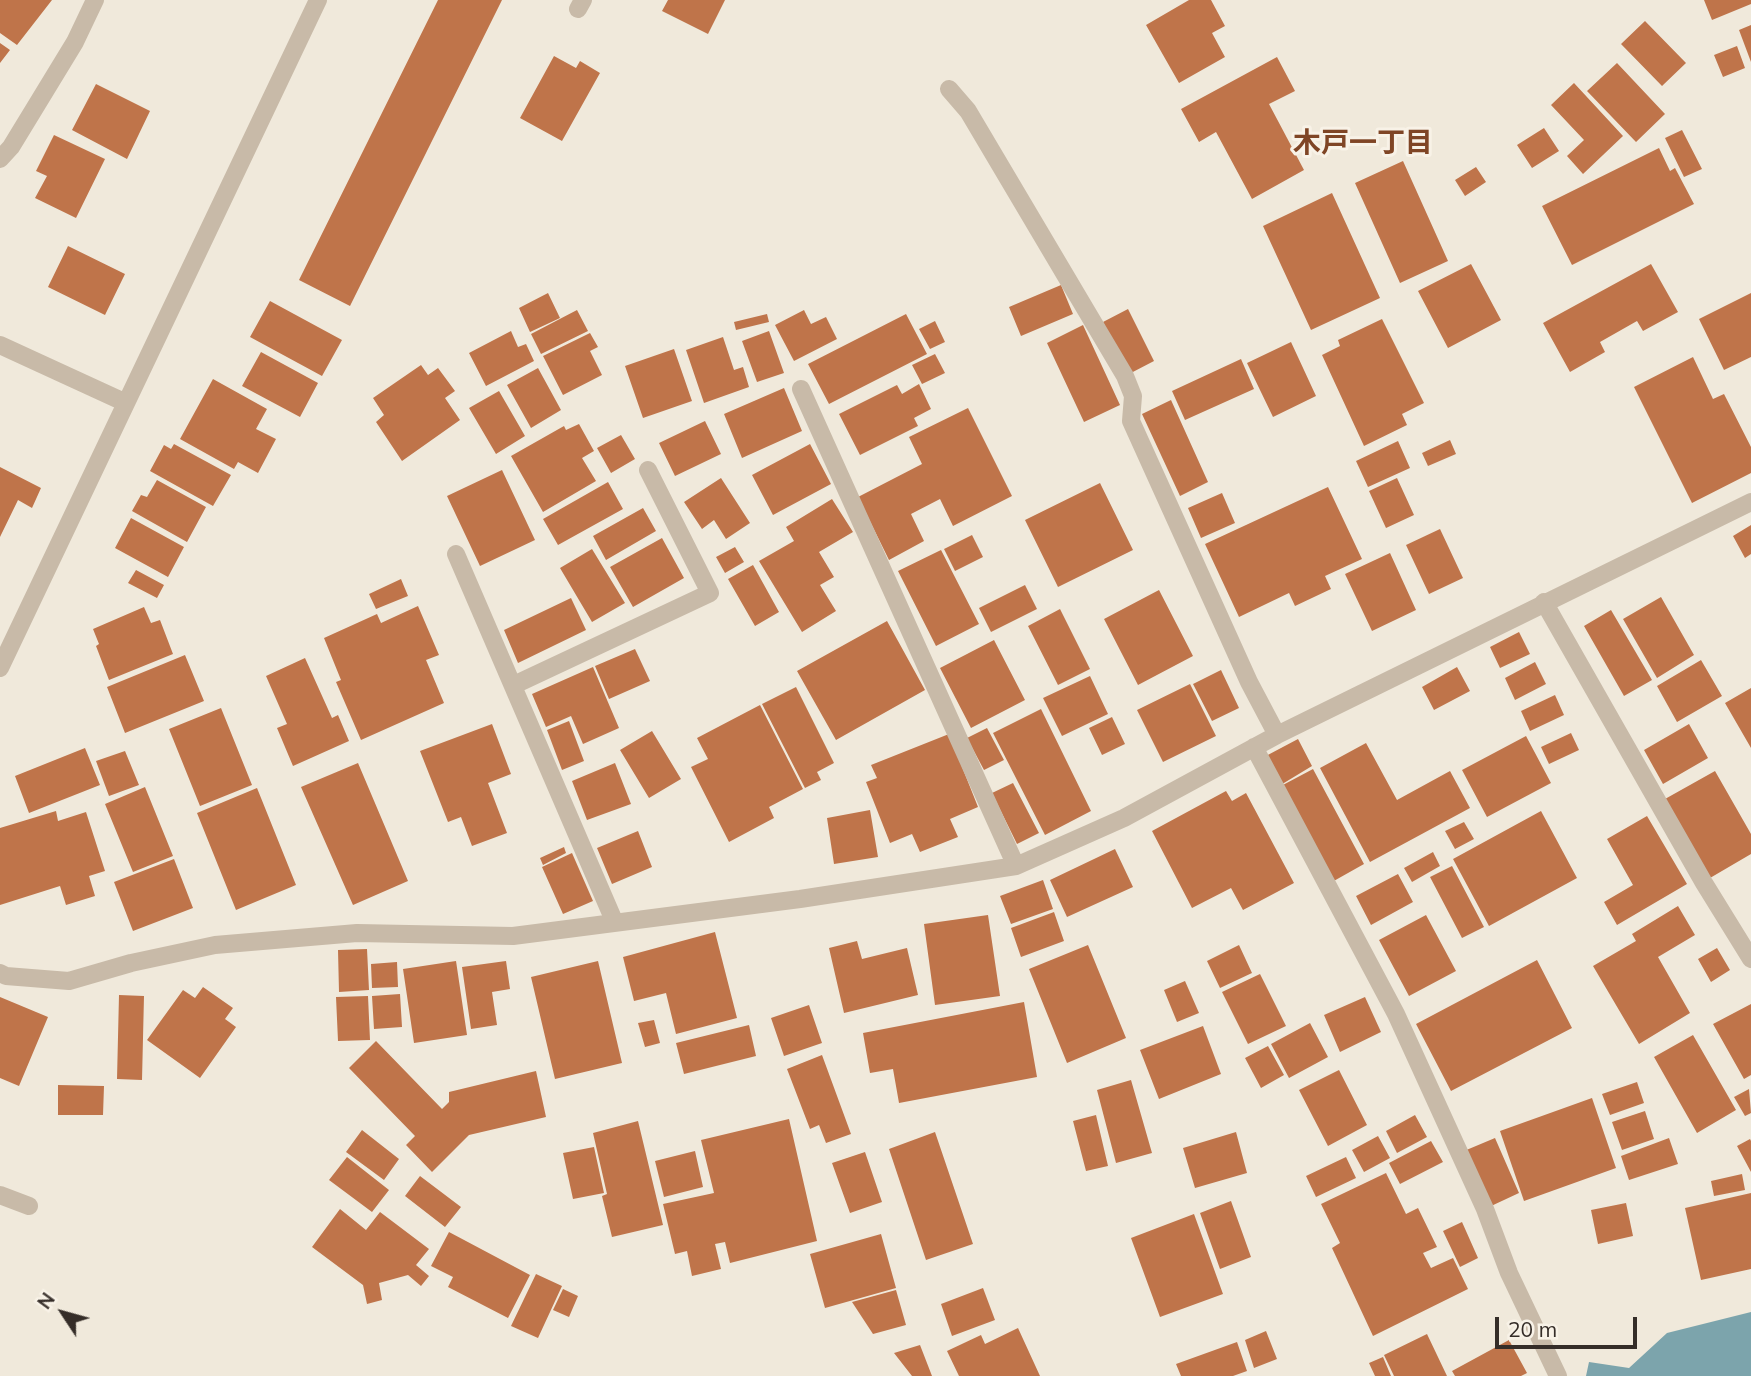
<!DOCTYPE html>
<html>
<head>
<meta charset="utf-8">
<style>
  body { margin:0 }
  #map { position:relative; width:1751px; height:1376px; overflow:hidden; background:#f0e9db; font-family:Mulish,sans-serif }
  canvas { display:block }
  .north { position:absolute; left:28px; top:1278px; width:70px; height:70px; -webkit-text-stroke:5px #f8f2e7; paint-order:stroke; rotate:306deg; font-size:19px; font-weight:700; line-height:28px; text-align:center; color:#352d28 }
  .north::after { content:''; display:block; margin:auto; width:24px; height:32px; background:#352d28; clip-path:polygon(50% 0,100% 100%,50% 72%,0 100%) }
  .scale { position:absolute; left:1495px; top:1317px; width:142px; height:32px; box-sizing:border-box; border:4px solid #352d28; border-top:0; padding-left:9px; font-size:21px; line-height:24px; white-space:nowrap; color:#352d28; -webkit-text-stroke:5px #f8f2e7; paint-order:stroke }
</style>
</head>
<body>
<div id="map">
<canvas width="1751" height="1376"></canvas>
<div class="north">N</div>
<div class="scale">20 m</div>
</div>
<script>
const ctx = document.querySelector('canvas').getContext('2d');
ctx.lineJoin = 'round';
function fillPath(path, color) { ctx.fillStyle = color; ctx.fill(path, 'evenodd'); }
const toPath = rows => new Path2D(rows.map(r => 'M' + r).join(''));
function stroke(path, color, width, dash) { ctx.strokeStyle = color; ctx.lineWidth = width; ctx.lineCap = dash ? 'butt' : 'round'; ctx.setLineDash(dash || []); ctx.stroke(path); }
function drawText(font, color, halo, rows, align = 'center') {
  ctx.font = font + ' Mulish,"Noto Sans JP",sans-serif'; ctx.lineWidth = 6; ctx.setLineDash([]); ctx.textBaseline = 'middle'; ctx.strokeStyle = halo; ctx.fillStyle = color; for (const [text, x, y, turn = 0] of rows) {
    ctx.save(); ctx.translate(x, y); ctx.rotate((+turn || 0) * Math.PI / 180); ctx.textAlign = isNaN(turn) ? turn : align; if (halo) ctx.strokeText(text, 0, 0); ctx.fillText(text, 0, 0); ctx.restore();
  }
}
fillPath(toPath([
  [1751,1312,1751,1376,1586,1376,1589,1362,1629,1368,1667,1333]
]), '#7ca4ac');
fillPath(toPath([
  [0,0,52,0,17,45,0,33],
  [438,0,502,0,350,306,299,280],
  [668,0,725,0,708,34,662,11],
  [1189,0,1211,0,1225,26,1212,33,1225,57,1179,83,1146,25],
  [1704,0,1751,0,1751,4,1712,20],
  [1645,21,1686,63,1662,86,1621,44],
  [1751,25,1751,62,1739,30],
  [0,43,10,50,0,63],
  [1737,46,1745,68,1723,77,1714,55],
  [554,56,576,68,580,61,600,73,562,141,520,118],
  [1277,57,1295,91,1269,104,1304,170,1252,199,1216,132,1199,142,1181,109],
  [1617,63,1665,114,1636,142,1587,91],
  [1574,83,1623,136,1583,174,1567,156,1584,140,1551,105],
  [96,84,150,111,127,159,72,130],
  [1544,128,1559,151,1532,168,1517,145],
  [1682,130,1702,169,1684,177,1665,138],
  [54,135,105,159,76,218,35,198,47,176,36,171],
  [1659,148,1670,171,1675,168,1694,204,1572,265,1542,206],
  [1403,161,1448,261,1400,283,1355,183],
  [1476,167,1486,182,1465,196,1455,180],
  [1332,193,1380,298,1311,330,1263,226],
  [68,246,125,274,105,315,48,287],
  [1471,264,1501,320,1448,348,1418,291],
  [1651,264,1678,312,1643,331,1637,321,1600,342,1605,352,1570,372,1543,323],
  [1061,285,1073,314,1021,336,1009,307],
  [548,293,560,318,530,332,519,308],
  [1751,293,1751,357,1724,370,1699,319],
  [270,301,342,340,322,376,250,337],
  [1128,309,1154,361,1129,374,1103,322],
  [577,310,588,331,541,354,531,334],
  [804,310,811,324,826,317,837,339,794,361,775,325],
  [767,314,769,322,736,330,734,322],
  [906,314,927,354,829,404,808,364],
  [1382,319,1424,403,1402,414,1407,425,1364,446,1322,355,1340,346,1338,340],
  [935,321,945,342,930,349,919,329],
  [1083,325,1120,405,1084,422,1047,343],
  [511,331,518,347,526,344,534,361,486,386,469,353],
  [769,331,784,373,757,382,742,341],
  [590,333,598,347,590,351,602,375,563,395,543,356],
  [723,337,734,370,743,367,749,387,704,403,686,350],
  [1291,342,1316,396,1273,417,1247,363],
  [674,349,692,401,643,418,625,366],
  [261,352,318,383,300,417,242,386],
  [935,354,945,373,922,384,912,365],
  [1693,357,1713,399,1724,394,1751,447,1751,473,1692,503,1634,387],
  [1241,359,1254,389,1185,420,1172,391],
  [421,365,428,375,438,368,455,391,445,398,460,420,402,461,376,422,384,415,373,398],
  [538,368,561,410,531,428,507,385],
  [213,379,267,409,256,429,276,439,258,473,238,462,234,469,180,439],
  [919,384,931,409,914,418,918,426,860,455,839,414,897,385,902,394],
  [784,388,802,431,742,458,724,414],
  [499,391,525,436,496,454,469,408],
  [1171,400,1208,482,1180,496,1142,414],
  [968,408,1012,496,953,526,940,499,911,514,924,541,889,560,858,497,922,464,909,437],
  [705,421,721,454,675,476,659,443],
  [579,424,594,451,582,458,596,481,543,512,511,456,564,426,566,430],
  [621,435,635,459,611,473,597,448],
  [1450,440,1456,454,1428,466,1422,453],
  [1398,441,1410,468,1368,487,1356,461],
  [174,444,231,475,213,506,150,471,164,445,171,449],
  [810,444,831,484,773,515,752,475],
  [0,467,41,488,32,508,18,500,0,537],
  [502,470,535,540,480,566,447,496],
  [721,478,750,523,726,539,714,520,702,529,684,502],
  [1397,478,1414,515,1386,528,1369,491],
  [157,480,206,507,187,542,132,511,141,495,147,497],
  [608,482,623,509,558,545,543,519],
  [1100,483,1133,550,1058,587,1025,520],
  [1328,487,1362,559,1325,576,1331,589,1295,606,1289,593,1239,617,1205,544],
  [1222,493,1235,523,1201,538,1188,508],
  [832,499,853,532,819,552,834,577,820,585,836,611,802,632,759,561,794,541,786,527],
  [643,508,656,531,606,560,593,536],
  [131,518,184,547,168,577,115,548],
  [1751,525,1751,554,1745,558,1733,536],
  [1440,529,1463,578,1429,594,1406,545],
  [972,535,983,557,955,571,944,549],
  [662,538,684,578,633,607,610,567],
  [735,547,744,562,725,573,716,557],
  [592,549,625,603,592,622,560,568],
  [941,550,979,624,936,646,898,571],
  [1390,553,1416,610,1372,631,1345,574],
  [753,565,779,612,755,626,728,579],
  [136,570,164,585,157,598,128,583],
  [401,579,408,596,376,609,369,594],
  [1025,585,1037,609,991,632,979,608],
  [1159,590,1193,656,1138,685,1104,619],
  [1661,597,1694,655,1657,678,1623,619],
  [571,598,586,630,518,663,504,630],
  [418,606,439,655,426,660,444,703,361,740,336,682,341,680,324,638,377,614,381,623],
  [144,607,151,623,160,620,173,654,109,680,96,646,99,644,93,629],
  [1060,609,1090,669,1058,685,1028,626],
  [1611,610,1652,680,1624,696,1584,626],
  [887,621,925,690,836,740,797,671],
  [1519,632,1530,654,1500,668,1490,647],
  [994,640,1025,700,971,728,940,668],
  [635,649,650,681,609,699,595,666],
  [185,655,204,701,125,733,107,687],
  [305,658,332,718,338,715,349,741,293,766,277,728,287,724,266,676],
  [1701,660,1722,696,1677,722,1657,686],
  [1535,662,1546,684,1515,700,1505,678],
  [593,667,619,728,583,744,571,716,546,727,532,694],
  [1457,667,1470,691,1434,710,1422,687],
  [1221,670,1239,708,1212,721,1193,684],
  [1090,676,1108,714,1062,736,1043,698],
  [1190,684,1216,736,1163,762,1137,710],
  [796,687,834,763,817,772,821,780,805,788,762,704],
  [1751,688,1751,748,1725,703],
  [1555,695,1564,715,1530,731,1521,711],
  [760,705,803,789,769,807,774,818,729,842,691,767,708,759,697,738],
  [221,708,252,785,200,806,169,729],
  [1041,709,1091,811,1045,835,993,733],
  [1112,717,1125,744,1102,755,1089,728],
  [569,721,584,761,562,770,547,730],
  [492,724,511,774,488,783,507,833,472,846,461,817,448,822,420,751],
  [1689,724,1708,758,1663,784,1644,750],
  [987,728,1004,760,984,770,967,738],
  [652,731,681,779,649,798,620,750],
  [1571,733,1579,750,1549,764,1541,747],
  [949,734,978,807,950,819,958,837,920,852,912,834,890,843,866,782,877,778,871,765],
  [1526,736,1551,783,1487,817,1462,770],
  [1298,739,1312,766,1279,786,1264,757],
  [1366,743,1397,800,1450,771,1470,808,1370,862,1320,768],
  [85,748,100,785,29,813,15,776],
  [125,751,139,785,109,796,96,761],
  [358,763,408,881,353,905,301,787],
  [615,763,631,804,587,820,572,781],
  [1313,769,1364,864,1332,882,1281,786],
  [1715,771,1751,834,1751,854,1710,878,1665,799],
  [1013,783,1039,833,1017,844,992,793],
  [145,787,173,856,133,872,105,804],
  [257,788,296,885,236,910,197,813],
  [1226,791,1232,801,1246,793,1294,883,1243,910,1231,888,1192,908,1152,831],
  [870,810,878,857,834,864,827,818],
  [56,811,58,821,86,812,105,871,89,876,95,896,66,905,60,886,0,905,0,828],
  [1541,811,1577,878,1489,926,1453,859],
  [1647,816,1687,884,1617,925,1604,902,1633,885,1607,839],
  [1464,822,1474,839,1455,849,1445,831],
  [638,831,652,867,612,884,597,848],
  [564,847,566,853,543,865,540,858],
  [1115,849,1133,887,1067,917,1050,880],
  [1433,852,1440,866,1412,882,1404,868],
  [572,853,593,901,563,914,542,867],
  [174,859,193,908,133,931,114,882],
  [1452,866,1484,927,1462,938,1430,877],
  [1398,874,1413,902,1371,925,1356,896],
  [1043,880,1053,909,1011,924,1000,896],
  [1678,906,1695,935,1658,957,1690,1013,1639,1044,1593,966,1636,941,1632,934],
  [1054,912,1064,941,1021,957,1011,928],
  [988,915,1000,996,935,1005,924,924],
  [1426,915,1456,971,1409,996,1379,940],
  [715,932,737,1018,676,1034,666,993,634,1001,623,957],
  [857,941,862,959,907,948,918,995,844,1013,829,948],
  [1088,945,1126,1038,1067,1063,1029,969],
  [1239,945,1252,973,1220,988,1207,961],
  [1717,948,1730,970,1711,982,1698,959],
  [367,949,369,990,339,992,338,950],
  [1537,960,1572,1028,1451,1091,1416,1024],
  [456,961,467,1035,414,1043,403,969],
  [506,961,510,989,492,992,497,1025,471,1029,462,967],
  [598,961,622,1063,555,1079,531,977],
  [397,962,398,987,372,988,371,964],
  [1260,974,1286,1026,1248,1044,1222,992],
  [1185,981,1199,1013,1177,1022,1164,990],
  [203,987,233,1008,225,1019,236,1027,200,1078,147,1040,183,990,195,998],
  [400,994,402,1027,374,1029,372,996],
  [119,995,144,996,142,1080,117,1079],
  [368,996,370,1040,338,1041,336,997],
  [0,997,48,1017,19,1086,0,1078],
  [1365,997,1381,1032,1340,1052,1324,1015],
  [1024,1002,1037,1077,899,1103,893,1069,870,1073,863,1033],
  [1751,1004,1751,1075,1744,1079,1713,1024],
  [809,1005,822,1043,784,1056,771,1018],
  [654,1020,660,1043,645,1047,638,1023],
  [1310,1023,1328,1057,1289,1078,1271,1044],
  [749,1025,756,1056,684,1074,676,1043],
  [1203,1026,1221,1074,1159,1099,1140,1050],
  [1693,1035,1736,1110,1697,1133,1654,1057],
  [376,1041,442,1109,449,1102,449,1092,536,1071,546,1117,469,1135,432,1172,406,1145,415,1136,349,1068],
  [1268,1046,1284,1075,1261,1088,1245,1058],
  [822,1055,851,1134,826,1143,819,1125,810,1129,787,1069],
  [1339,1070,1367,1125,1328,1146,1299,1090],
  [1131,1080,1152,1153,1116,1163,1097,1090],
  [1637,1082,1644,1103,1610,1115,1602,1094],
  [58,1085,104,1086,103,1115,58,1115],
  [1749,1089,1751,1113,1745,1116,1734,1097],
  [1592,1098,1616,1168,1524,1201,1500,1131],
  [1645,1111,1654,1139,1622,1150,1612,1122],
  [1096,1115,1108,1166,1086,1171,1073,1121],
  [1415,1115,1427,1137,1397,1153,1386,1131],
  [789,1119,817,1241,730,1263,725,1242,715,1244,721,1269,692,1276,687,1251,675,1254,663,1204,714,1193,701,1140],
  [638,1121,663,1225,612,1237,602,1196,607,1194,593,1133],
  [362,1130,399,1159,384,1180,346,1152],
  [935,1132,973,1244,926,1260,889,1149],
  [1236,1132,1247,1173,1195,1188,1183,1148],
  [1378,1136,1390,1158,1364,1172,1352,1150],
  [1495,1138,1519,1193,1489,1207,1464,1151],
  [1669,1138,1678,1164,1629,1180,1621,1156],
  [1750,1139,1751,1141,1751,1172,1737,1146],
  [1431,1141,1443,1162,1400,1184,1389,1163],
  [594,1147,604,1193,573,1199,563,1153],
  [695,1151,703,1187,664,1197,655,1161],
  [865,1152,882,1202,850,1213,832,1163],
  [347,1157,389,1190,372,1212,329,1180],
  [1346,1157,1356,1178,1316,1197,1306,1176],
  [1386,1173,1406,1214,1418,1208,1437,1247,1423,1253,1431,1268,1453,1258,1468,1289,1373,1336,1332,1248,1340,1243,1321,1204],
  [1742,1174,1745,1190,1714,1196,1711,1181],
  [420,1176,461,1207,445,1227,405,1196],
  [1751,1193,1751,1269,1701,1280,1685,1208],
  [1231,1201,1251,1257,1220,1269,1200,1213],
  [1626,1203,1633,1236,1598,1244,1591,1210],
  [340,1209,366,1230,380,1212,429,1249,416,1265,429,1276,421,1286,408,1275,379,1283,382,1300,367,1304,363,1285,312,1247],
  [1194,1214,1223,1294,1160,1317,1131,1238],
  [1462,1222,1478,1258,1460,1267,1443,1231],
  [449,1232,530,1275,508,1318,448,1287,453,1277,431,1266],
  [881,1234,896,1288,825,1308,810,1254],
  [536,1274,562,1286,538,1338,511,1326],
  [983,1288,995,1320,952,1336,941,1304],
  [563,1289,578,1296,569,1317,553,1310],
  [896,1290,906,1325,873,1334,852,1302],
  [1018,1328,1040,1376,959,1376,947,1351,981,1335,985,1344],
  [1266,1331,1277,1359,1254,1368,1245,1340],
  [1427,1334,1447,1376,1394,1376,1384,1355],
  [1509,1340,1527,1373,1521,1376,1455,1376,1452,1371],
  [1237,1342,1247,1371,1233,1376,1181,1376,1176,1364],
  [920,1345,932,1376,912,1376,894,1353],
  [1383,1357,1391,1376,1375,1376,1369,1363]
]), '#bf744a');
stroke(toPath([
  [578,9,583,0],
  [949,89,968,111,1125,376,1133,396,1131,421,1249,682,1277,735],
  [0,159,11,147,75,42,95,0],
  [0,345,124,402],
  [801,389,1016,866],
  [456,554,615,923],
  [1544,602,1704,883,1751,959],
  [514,685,710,593,648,470],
  [1254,747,1396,1014,1485,1209,1509,1273,1558,1376],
  [0,973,6,976,69,981,131,963,215,945,357,933,513,936,800,899,1016,866,1124,818,1277,735,1751,502],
  [0,1195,29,1206]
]), '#c8baa8', 18);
stroke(toPath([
  [0,668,318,0]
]), '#c8baa8', 18);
drawText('bold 28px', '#7f4525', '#f8f2e7', [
  ["木戸一丁目",1363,144]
]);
</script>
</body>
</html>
